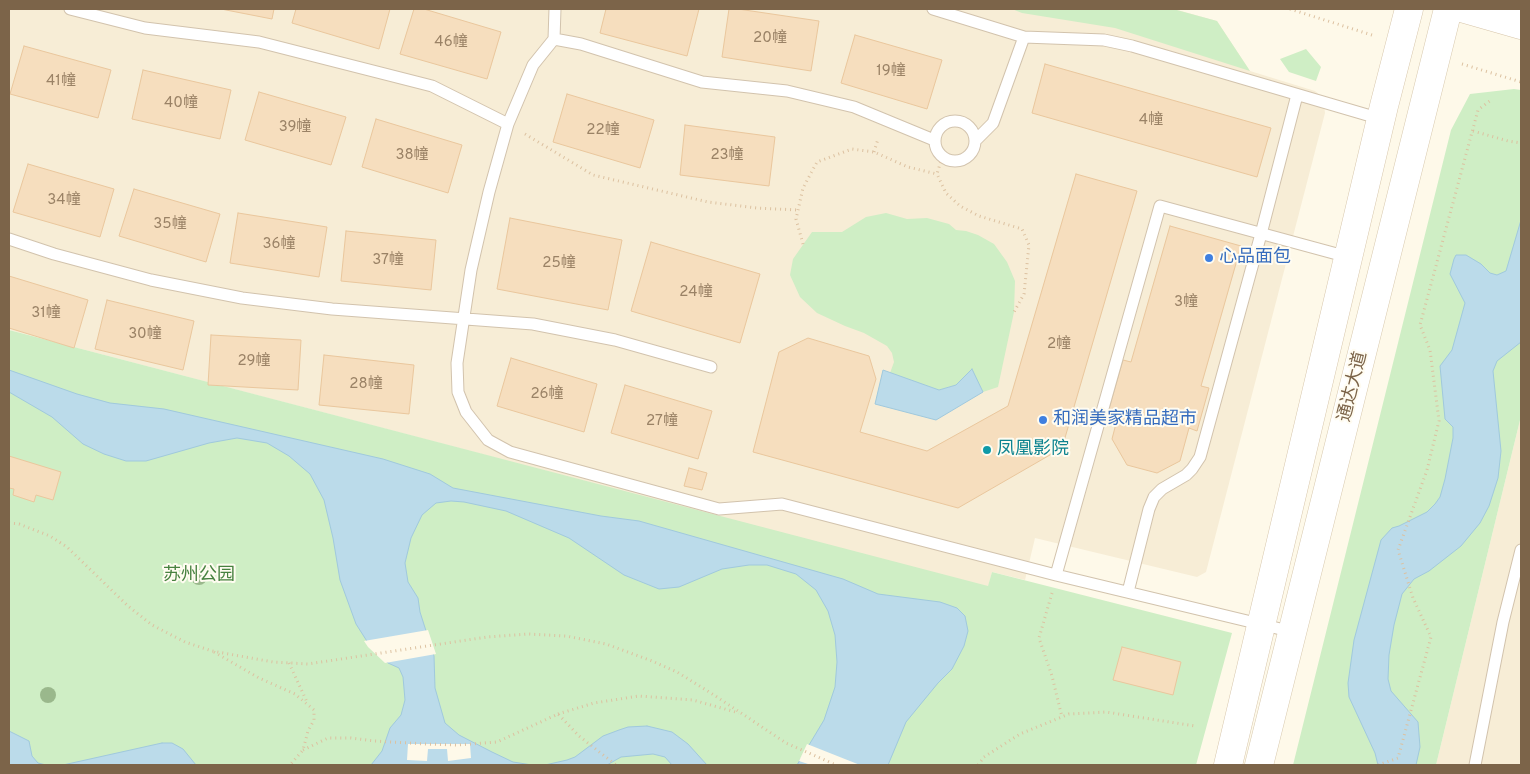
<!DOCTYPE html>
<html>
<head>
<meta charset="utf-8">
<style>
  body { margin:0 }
  #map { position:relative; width:1530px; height:774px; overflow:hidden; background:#fef9e9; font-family:Overpass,sans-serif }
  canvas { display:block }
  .frame { position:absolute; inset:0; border:10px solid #7c6449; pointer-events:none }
</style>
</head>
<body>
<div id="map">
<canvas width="1530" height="774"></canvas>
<div class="frame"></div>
</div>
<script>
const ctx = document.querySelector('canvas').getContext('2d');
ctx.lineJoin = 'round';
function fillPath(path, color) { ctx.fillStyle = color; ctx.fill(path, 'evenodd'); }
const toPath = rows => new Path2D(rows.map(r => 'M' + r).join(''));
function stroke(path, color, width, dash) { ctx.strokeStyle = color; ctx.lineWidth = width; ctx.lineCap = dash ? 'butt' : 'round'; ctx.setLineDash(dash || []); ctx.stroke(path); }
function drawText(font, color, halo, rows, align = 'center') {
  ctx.font = font + ' Overpass,"Noto Sans SC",sans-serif'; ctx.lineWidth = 4; ctx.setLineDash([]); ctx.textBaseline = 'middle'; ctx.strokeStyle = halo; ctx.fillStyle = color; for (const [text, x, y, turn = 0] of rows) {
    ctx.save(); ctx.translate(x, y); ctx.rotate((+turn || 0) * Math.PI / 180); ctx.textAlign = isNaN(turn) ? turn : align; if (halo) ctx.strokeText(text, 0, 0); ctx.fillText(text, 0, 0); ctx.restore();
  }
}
fillPath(toPath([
  [9,9,1174,9,1217,21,1250,71,1315,91,1323,98,1325,113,1206,572,1197,577,1035,538,1025,580,992,572,988,587,9,330],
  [1521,416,1521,765,1436,765]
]), '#f7edd6');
fillPath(toPath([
  [1012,9,1173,9,1217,21,1250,71,1115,28,1022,13],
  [1306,49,1321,67,1316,81,1289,72,1280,59],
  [1514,89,1521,90,1521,416,1436,765,1293,765,1451,130,1470,94],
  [886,213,907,219,927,218,949,224,956,230,966,231,978,235,994,244,1007,262,1015,281,1014,312,998,387,983,392,972,370,956,385,939,390,890,373,894,362,892,353,887,346,864,333,845,326,817,313,800,297,790,275,793,259,812,232,842,232,866,217],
  [9,330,988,586,992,572,1232,633,1196,765,9,765]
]), '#cfeec5');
const water = toPath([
  [1521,220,1521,342,1497,361,1493,371,1501,451,1498,478,1489,506,1480,523,1461,546,1429,571,1414,579,1402,594,1394,625,1389,655,1388,679,1391,691,1418,722,1420,747,1416,765,1378,765,1375,753,1349,697,1348,683,1354,640,1381,540,1392,528,1399,526,1427,512,1435,504,1440,497,1445,479,1453,438,1453,427,1445,419,1440,366,1452,350,1465,303,1450,274,1454,259,1456,255,1466,255,1481,264,1490,273,1497,275,1506,271,1521,220],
  [972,369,983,392,936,420,875,404,883,370,939,390,956,385,972,369],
  [9,370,77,394,110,403,164,409,383,459,430,474,453,488,601,516,639,521,843,579,878,594,940,602,957,608,965,616,968,631,964,646,952,669,938,683,906,722,888,765,797,765,824,720,835,687,837,662,835,635,828,611,816,590,796,574,767,565,749,565,722,569,679,587,659,589,624,575,569,538,506,511,464,502,451,501,436,503,422,515,411,538,405,563,408,582,418,598,420,612,434,656,435,688,445,723,459,735,492,752,513,762,532,765,371,765,382,751,390,728,401,715,405,700,403,677,399,668,388,663,370,646,356,624,340,580,333,538,324,500,310,474,289,456,267,443,237,438,209,443,146,461,126,461,104,454,83,444,52,417,9,392,9,370],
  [647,726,672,732,688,744,707,765,672,765,665,757,653,754,621,757,607,765,545,765,567,760,575,757,603,736,619,730,628,727,647,726],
  [9,731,29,741,32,756,38,763,46,765,9,765,9,731],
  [162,743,172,743,183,749,196,765,63,765,162,743]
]);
fillPath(water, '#bbdbea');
stroke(water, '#a0c9dd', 1);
fillPath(toPath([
  [428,630,436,654,385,663,368,647,364,641],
  [408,744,470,744,471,758,448,761,447,749,428,749,427,761,407,760],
  [807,744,860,765,811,765,799,761]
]), '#fef9e9');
const building = toPath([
  [221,9,274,9,272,19,221,9],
  [296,9,390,9,379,49,292,23,296,9],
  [414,9,424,9,501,32,487,79,400,54,414,9],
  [606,9,699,9,687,56,600,33,606,9],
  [729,9,738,9,819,21,811,71,722,57,729,9],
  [855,35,942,60,927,109,841,83,855,35],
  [24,46,111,70,98,118,10,94,24,46],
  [1045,64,1271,128,1257,177,1032,113,1045,64],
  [143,70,231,90,220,139,132,119,143,70],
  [259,92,346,117,331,165,245,140,259,92],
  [567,94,654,120,640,168,553,142,567,94],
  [376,119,462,145,448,193,362,167,376,119],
  [685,125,775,137,769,186,680,175,685,125],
  [28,164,114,189,100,237,13,212,28,164],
  [1076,174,1137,191,1062,448,958,508,753,452,779,352,808,338,869,356,876,379,860,432,927,451,1008,406,1076,174],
  [134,189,220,214,206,262,119,236,134,189],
  [238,213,327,227,319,277,230,263,238,213],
  [510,218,622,240,608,310,497,289,510,218],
  [1170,226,1241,246,1201,386,1209,388,1197,431,1189,428,1180,461,1157,473,1127,465,1112,439,1119,412,1109,409,1123,360,1131,362,1170,226],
  [346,231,436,240,431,290,341,281,346,231],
  [651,242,760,274,740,343,631,311,651,242],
  [9,276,88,300,74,348,9,328,9,276],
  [107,300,194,321,183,370,95,349,107,300],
  [211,335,301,340,298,390,208,385,211,335],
  [324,355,414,365,409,414,319,405,324,355],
  [511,358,597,384,584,432,497,406,511,358],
  [625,385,712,411,698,459,611,433,625,385],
  [9,456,61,472,53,500,36,495,34,502,13,495,14,489,9,488,9,456],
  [689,468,707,473,702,490,684,486,689,468],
  [1122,647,1181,662,1173,695,1113,680,1122,647]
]);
fillPath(building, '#f6debe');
stroke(building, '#eac79d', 1);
const service = toPath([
  [70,9,145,28,259,42,432,86,508,124],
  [933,9,1024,37,1104,40,1132,46,1381,119],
  [554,39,555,9],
  '935 141a20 20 0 1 1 40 0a20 20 0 1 1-40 0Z',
  [934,140,854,107,787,91,702,82,581,44,554,39,533,65,508,124,489,192,471,270,457,363,458,392,466,412,488,440,510,452,719,509,782,504,1056,575,1293,632],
  [975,141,993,123,1024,37],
  [9,239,54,254,151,280,242,298,332,309,533,324,615,340,711,367],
  [1056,575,1160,206,1348,257],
  [1128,592,1149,509,1154,497,1162,489,1186,475,1192,469,1200,457,1261,234,1297,95],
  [1475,765,1503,622,1521,550]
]);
const secondary = toPath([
  [1465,9,1521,25],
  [1228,765,1384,106,1409,9],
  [1259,765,1448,9]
]);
stroke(service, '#d2c3ad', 13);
stroke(secondary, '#d6c5aa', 29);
stroke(toPath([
  [1290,9,1375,36],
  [1462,64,1521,82],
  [1473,131,1508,141,1521,143],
  [525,134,593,175,708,202,757,208,798,210],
  [874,152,878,139],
  [942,157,937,174,946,193,960,206,979,216,1022,229,1029,245,1024,294,1014,312],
  [803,244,796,219,803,188,817,162,852,149,874,152,908,167,937,174],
  [9,523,19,524,50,536,67,547,128,606,152,625,185,642,212,651,273,662,308,664,487,637,528,634,566,636,606,644,652,661,677,672,714,695,786,743,836,765],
  [1052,593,1039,638,1052,676,1062,717],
  [214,652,259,678,295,694,314,710,314,720,308,731,303,750,290,765],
  [289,663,307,702],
  [558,714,594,703,639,696,693,700,739,713],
  [303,750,328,738,351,738,374,741,426,744,457,745,497,742,558,714,579,736,616,765],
  [978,765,984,757,1020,734,1069,714,1106,712,1195,726],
  [1378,765,1398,758,1431,637,1413,598,1398,550,1427,470,1439,421,1430,350,1420,325,1478,110,1491,100]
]), '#dcc1a0', 3, [1, 4]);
stroke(service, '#fff', 11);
stroke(secondary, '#fff', 28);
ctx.fillStyle = '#9ab88c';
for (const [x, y] of [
  [199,577],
  [48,695]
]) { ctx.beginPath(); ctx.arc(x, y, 8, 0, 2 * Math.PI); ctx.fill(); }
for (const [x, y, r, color] of [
  [1209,258,5,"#3f7fe0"],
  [1043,420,5,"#3f7fe0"],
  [987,450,5,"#0f9aa8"]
]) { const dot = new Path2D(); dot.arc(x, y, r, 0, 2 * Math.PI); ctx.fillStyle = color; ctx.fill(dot); stroke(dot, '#fffcf1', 2); }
drawText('15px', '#9a8266', null, [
  ["20幢",770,39],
  ["46幢",451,43],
  ["19幢",891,72],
  ["41幢",61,82],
  ["40幢",181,104],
  ["4幢",1151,121],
  ["39幢",295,128],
  ["22幢",603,131],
  ["38幢",412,156],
  ["23幢",727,156],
  ["34幢",64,201],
  ["35幢",170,225],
  ["36幢",279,245],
  ["37幢",388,261],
  ["25幢",559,264],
  ["24幢",696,293],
  ["3幢",1186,303],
  ["31幢",46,314],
  ["30幢",145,335],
  ["2幢",1059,345],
  ["29幢",254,362],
  ["28幢",366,385],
  ["26幢",547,395],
  ["27幢",662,422]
]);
drawText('18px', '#366cbe', '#fffcf1', [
  ["心品面包",1219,258],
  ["和润美家精品超市",1053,420]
], 'left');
drawText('18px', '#7c6449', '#fffcf1', [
  ["通达大道",1354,387,-76]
]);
drawText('18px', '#0d838f', '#fffcf1', [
  ["凤凰影院",997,450]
], 'left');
drawText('18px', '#488240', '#fffcf1', [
  ["苏州公园",199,576]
]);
</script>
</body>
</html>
